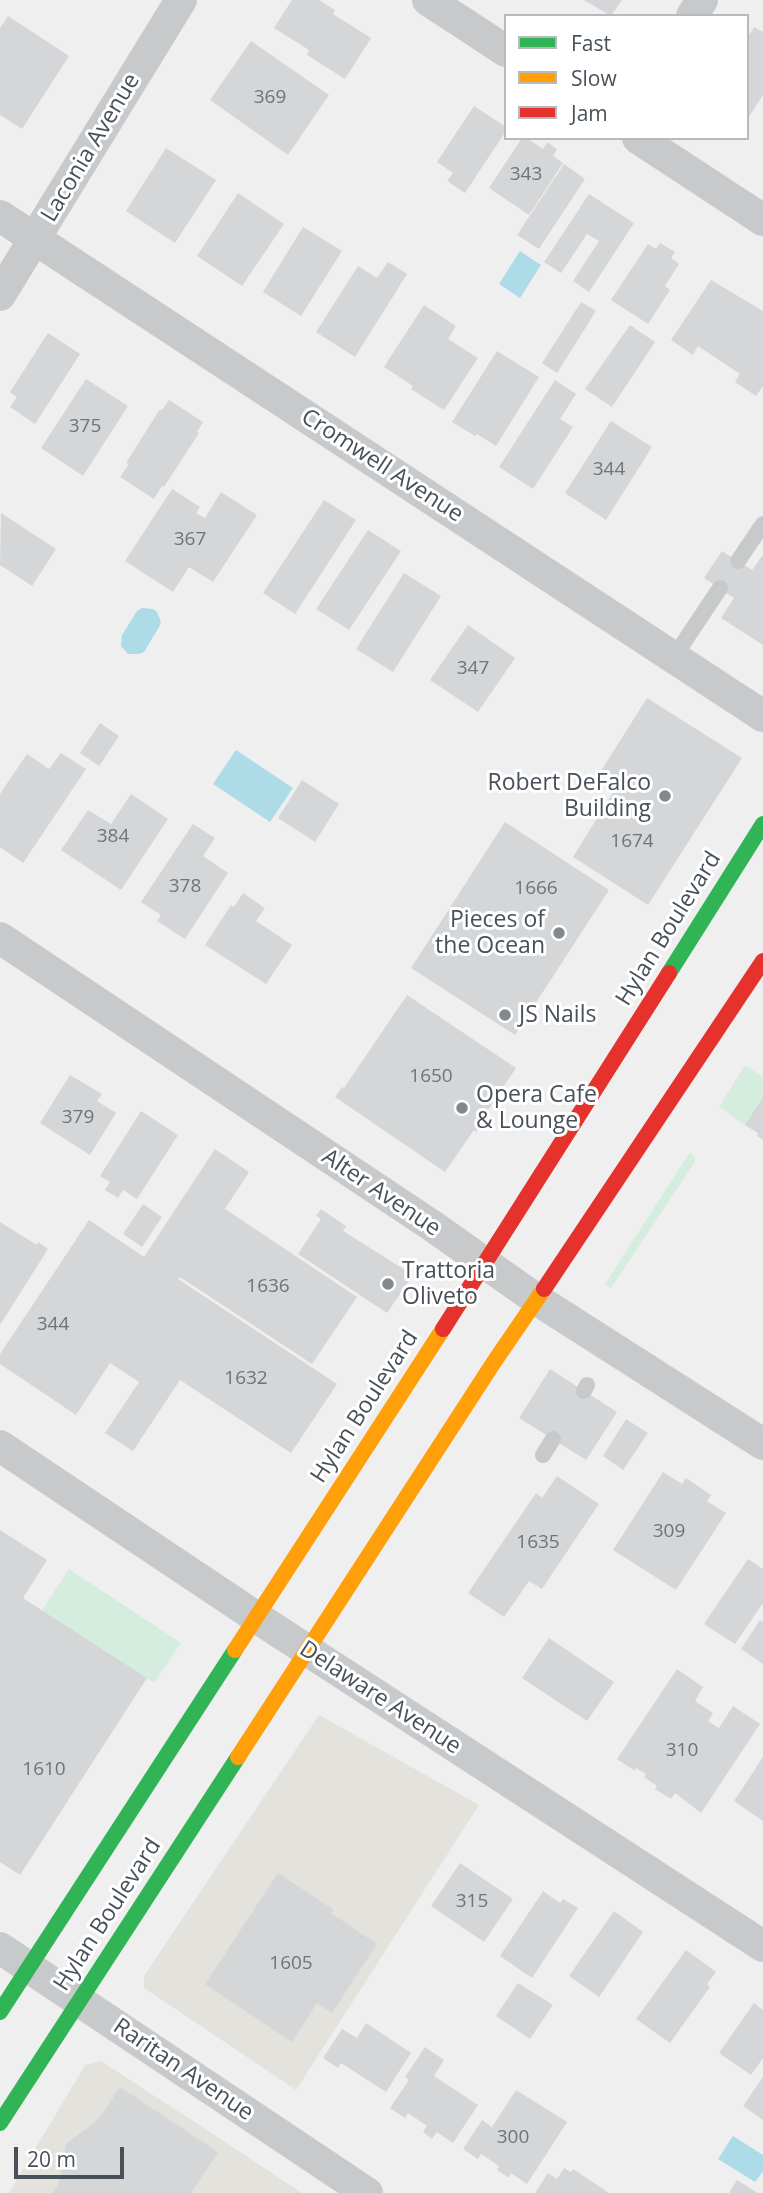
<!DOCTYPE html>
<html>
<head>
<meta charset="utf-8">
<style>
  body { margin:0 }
  #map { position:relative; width:763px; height:2193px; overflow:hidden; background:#efefef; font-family:"Open Sans",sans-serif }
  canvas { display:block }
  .legend { position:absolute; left:504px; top:14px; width:245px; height:126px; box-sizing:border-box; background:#fff; border:2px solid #b6b9bd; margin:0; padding:9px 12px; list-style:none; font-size:21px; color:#48515a }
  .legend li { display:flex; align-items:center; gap:14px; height:35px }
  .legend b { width:35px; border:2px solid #b6b9bd }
  .scale { position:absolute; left:14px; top:2147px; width:110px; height:32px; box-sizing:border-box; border:4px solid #48515a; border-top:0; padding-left:9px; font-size:21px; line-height:24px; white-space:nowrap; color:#48515a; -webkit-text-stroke:5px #fff; paint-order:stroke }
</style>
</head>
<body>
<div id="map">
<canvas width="763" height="2193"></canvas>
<ul class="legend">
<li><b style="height:9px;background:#30b455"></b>Fast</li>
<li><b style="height:9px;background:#ff9f0a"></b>Slow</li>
<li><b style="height:9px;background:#e5322d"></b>Jam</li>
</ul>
<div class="scale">20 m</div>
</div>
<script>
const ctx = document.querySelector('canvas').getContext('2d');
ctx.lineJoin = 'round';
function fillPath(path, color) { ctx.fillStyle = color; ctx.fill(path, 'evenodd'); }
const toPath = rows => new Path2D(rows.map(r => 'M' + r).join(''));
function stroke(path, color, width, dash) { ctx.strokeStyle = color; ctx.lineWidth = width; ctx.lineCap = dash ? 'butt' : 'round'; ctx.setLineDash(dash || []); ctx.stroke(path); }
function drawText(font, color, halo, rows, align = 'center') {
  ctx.font = font + ' "Open Sans",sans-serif'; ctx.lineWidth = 6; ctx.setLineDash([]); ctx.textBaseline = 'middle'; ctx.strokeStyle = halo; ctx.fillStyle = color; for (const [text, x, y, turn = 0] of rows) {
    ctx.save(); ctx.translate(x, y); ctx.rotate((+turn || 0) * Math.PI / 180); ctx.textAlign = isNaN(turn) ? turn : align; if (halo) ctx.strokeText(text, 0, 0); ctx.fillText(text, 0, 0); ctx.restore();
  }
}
fillPath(toPath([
  [319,1715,479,1805,296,2090,144,1988,144,1976],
  [101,2061,248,2157,302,2193,9,2193,85,2065]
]), '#e4e2dd');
fillPath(toPath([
  [745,1065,763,1077,763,1097,745,1125,719,1107],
  [690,1152,695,1157,695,1162,611,1288,605,1284],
  [69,1569,181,1643,154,1683,42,1610]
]), '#d5edde');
fillPath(toPath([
  [520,251,541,265,520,298,499,284],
  [142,608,153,609,157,612,161,622,159,627,144,652,139,654,128,654,121,646,122,635,137,611],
  [236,750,293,788,270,822,213,784],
  [733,2136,763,2155,763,2171,755,2182,718,2159]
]), '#addbe7');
fillPath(toPath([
  [292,0,319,0,335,10,333,14,371,38,345,79,307,55,309,50,274,28],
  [584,0,622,0,611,16],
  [8,16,69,56,22,129,0,115,0,28],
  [754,27,763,32,763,95,747,120,747,33,749,35],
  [251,41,329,95,288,155,210,100],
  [474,106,506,127,506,131,465,193,447,181,453,173,437,162],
  [522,138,527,138,543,149,547,142,557,149,553,156,563,163,529,215,489,188],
  [166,148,216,180,175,243,126,211],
  [564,164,585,179,539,249,517,235],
  [238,193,284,224,242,286,197,256],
  [589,194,634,223,589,292,573,281,599,241,587,234,561,273,544,262],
  [303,227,342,251,301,316,263,292],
  [660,243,675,252,671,258,679,264,665,286,670,290,648,324,611,300,648,244,656,249],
  [388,262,407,274,355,357,316,332,358,266,377,278],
  [711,280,763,311,763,386,756,396,735,382,740,374,698,346,693,355,671,340],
  [581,302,596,311,557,373,542,363],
  [424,305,456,326,448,339,478,358,444,410,411,389,413,386,384,367],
  [630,325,655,342,612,407,585,389],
  [48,333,80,354,35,424,10,407,17,397,10,392],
  [497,351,539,377,496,446,477,434,475,436,452,422],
  [86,379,128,406,83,476,41,448],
  [555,380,576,394,560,419,573,427,533,489,499,467],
  [169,400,203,422,197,432,199,433,164,487,162,486,154,499,120,477,129,464,126,463,160,409,162,410],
  [611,421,652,447,606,520,565,493],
  [172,489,200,507,196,513,205,518,221,492,257,515,213,582,189,567,173,592,125,561],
  [324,500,356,520,295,614,263,593],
  [1,513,56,549,32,586,0,565],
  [368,530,401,551,349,630,316,609],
  [722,551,752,570,763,555,763,645,721,618,734,598,704,578],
  [404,573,441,596,393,672,356,649],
  [468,625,515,658,478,712,430,680],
  [647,698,742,758,648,905,573,857,617,786,599,774],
  [100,723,119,736,99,766,80,753],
  [61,753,86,769,23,863,0,847,0,794,27,754,49,769],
  [302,780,339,804,315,842,278,818],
  [131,794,168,819,121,890,61,850,88,810,111,824],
  [505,822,609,890,515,1035,411,968],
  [193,824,215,838,203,856,228,873,185,939,157,921,161,915,141,902],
  [243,893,265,908,256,921,292,945,266,984,205,945,231,905,234,907],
  [407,995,516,1068,487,1111,490,1113,476,1132,474,1130,445,1172,335,1097,342,1087,344,1088],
  [70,1075,102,1094,97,1101,116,1113,90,1155,40,1123],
  [763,1097,763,1140,757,1136,758,1133,745,1125],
  [141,1111,178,1135,137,1199,123,1190,118,1198,105,1190,110,1182,100,1176],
  [215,1149,249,1172,225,1209,357,1297,312,1364,180,1277,178,1279,337,1384,291,1453,180,1380,133,1451,105,1433,139,1382,110,1363,76,1415,0,1364,0,1354,89,1220,144,1257],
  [143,1204,162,1217,142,1247,123,1234],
  [321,1209,346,1226,343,1231,413,1275,387,1313,298,1254,321,1219,316,1216],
  [0,1222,37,1245,38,1242,48,1249,0,1325],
  [550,1369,617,1412,586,1460,519,1418],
  [626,1419,648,1433,623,1470,603,1456],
  [663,1472,682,1484,686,1478,711,1495,707,1501,726,1513,676,1590,613,1550],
  [557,1476,599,1504,542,1589,529,1581,504,1617,468,1593,536,1493,542,1498],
  [0,1530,47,1560,23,1598,147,1678,20,1875,0,1862],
  [748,1559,763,1569,763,1603,735,1644,704,1624],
  [760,1620,763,1622,763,1664,741,1649],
  [549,1638,614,1682,587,1721,522,1678],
  [677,1669,703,1687,695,1701,713,1713,708,1721,719,1728,733,1706,760,1724,701,1813,675,1793,671,1799,655,1789,657,1786,644,1777,646,1774,636,1768,635,1771,617,1759],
  [763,1757,763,1821,734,1801],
  [460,1863,513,1899,484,1942,431,1906],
  [278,1873,334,1910,331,1913,377,1944,332,2013,317,2003,292,2042,205,1984],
  [543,1891,560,1903,563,1899,578,1908,532,1978,500,1956],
  [614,1911,643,1932,599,1997,569,1976],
  [686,1950,716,1972,707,1984,710,1987,670,2043,636,2019],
  [518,1983,553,2005,530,2039,496,2016],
  [754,2003,763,2010,763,2058,751,2075,719,2053],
  [366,2023,411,2053,386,2092,341,2063,338,2068,323,2058,342,2029,357,2038],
  [425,2047,444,2060,434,2076,478,2105,453,2143,437,2132,432,2139,423,2132,427,2126,408,2113,405,2118,390,2108,409,2080,405,2077],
  [763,2077,763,2120,743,2106],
  [120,2087,218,2152,191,2193,52,2193,59,2183,66,2144,98,2120],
  [516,2090,567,2122,527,2184,511,2173,509,2178,497,2170,499,2166,481,2154,478,2159,463,2149,482,2120,492,2127],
  [564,2168,571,2172,573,2169,609,2193,535,2193,548,2173,557,2179],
  [737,2180,758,2193,729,2193]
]), '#d5d6d8');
stroke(toPath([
  [738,561,763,524],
  [674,657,720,588],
  [584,1391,587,1385],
  [543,1455,553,1439]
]), '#c7c9cb', 16);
stroke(toPath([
  [428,0,506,51],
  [692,16,702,0],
  [638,138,763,220],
  [0,216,763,716],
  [0,295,181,0],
  [0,938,431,1225,536,1299,763,1444],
  [0,1446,256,1617,763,1946],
  [0,1948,367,2193]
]), '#c7c9cb', 32);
stroke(toPath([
  [669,973,763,824],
  [0,2012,235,1650],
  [0,2123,238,1757]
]), '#30b455', 16);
stroke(toPath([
  [235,1650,443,1329],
  [238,1757,494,1362,544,1289]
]), '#ff9f0a', 16);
stroke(toPath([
  [544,1289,763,961],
  [443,1329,669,973]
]), '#e5322d', 16);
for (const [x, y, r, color] of [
  [665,796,7,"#82888e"],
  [559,933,7,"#82888e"],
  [505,1015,7,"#82888e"],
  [462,1108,7,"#82888e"],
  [388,1284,7,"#82888e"]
]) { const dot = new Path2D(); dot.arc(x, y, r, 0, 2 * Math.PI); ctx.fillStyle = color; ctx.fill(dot); stroke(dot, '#fff', 2.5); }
drawText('19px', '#6d747b', null, [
  ["369",270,98],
  ["343",526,175],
  ["375",85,427],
  ["344",609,470],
  ["367",190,540],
  ["347",473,669],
  ["384",113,837],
  ["1674",632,842],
  ["378",185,887],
  ["1666",536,889],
  ["1650",431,1077],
  ["379",78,1118],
  ["1636",268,1287],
  ["344",53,1325],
  ["1632",246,1379],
  ["309",669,1532],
  ["1635",538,1543],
  ["310",682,1751],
  ["1610",44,1770],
  ["315",472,1902],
  ["1605",291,1964],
  ["300",513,2138]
]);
drawText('23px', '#48515a', '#fff', [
  ["Laconia Avenue",91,148,-59],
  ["Cromwell Avenue",382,466,33],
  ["Hylan Boulevard",669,929,-58],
  ["Alter Avenue",381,1193,34],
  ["Hylan Boulevard",365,1407,-57],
  ["Delaware Avenue",380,1698,33],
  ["Hylan Boulevard",108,1915,-57],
  ["Raritan Avenue",183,2070,34]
]);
drawText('23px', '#48515a', '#fff', [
  ["Robert DeFalco",651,783,"right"],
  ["Building",651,809,"right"],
  ["Pieces of",545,920,"right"],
  ["the Ocean",545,946,"right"],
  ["JS Nails",519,1015],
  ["Opera Cafe",476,1095],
  ["& Lounge",476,1121],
  ["Trattoria",402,1271],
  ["Oliveto",402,1297]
], 'left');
</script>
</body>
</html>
